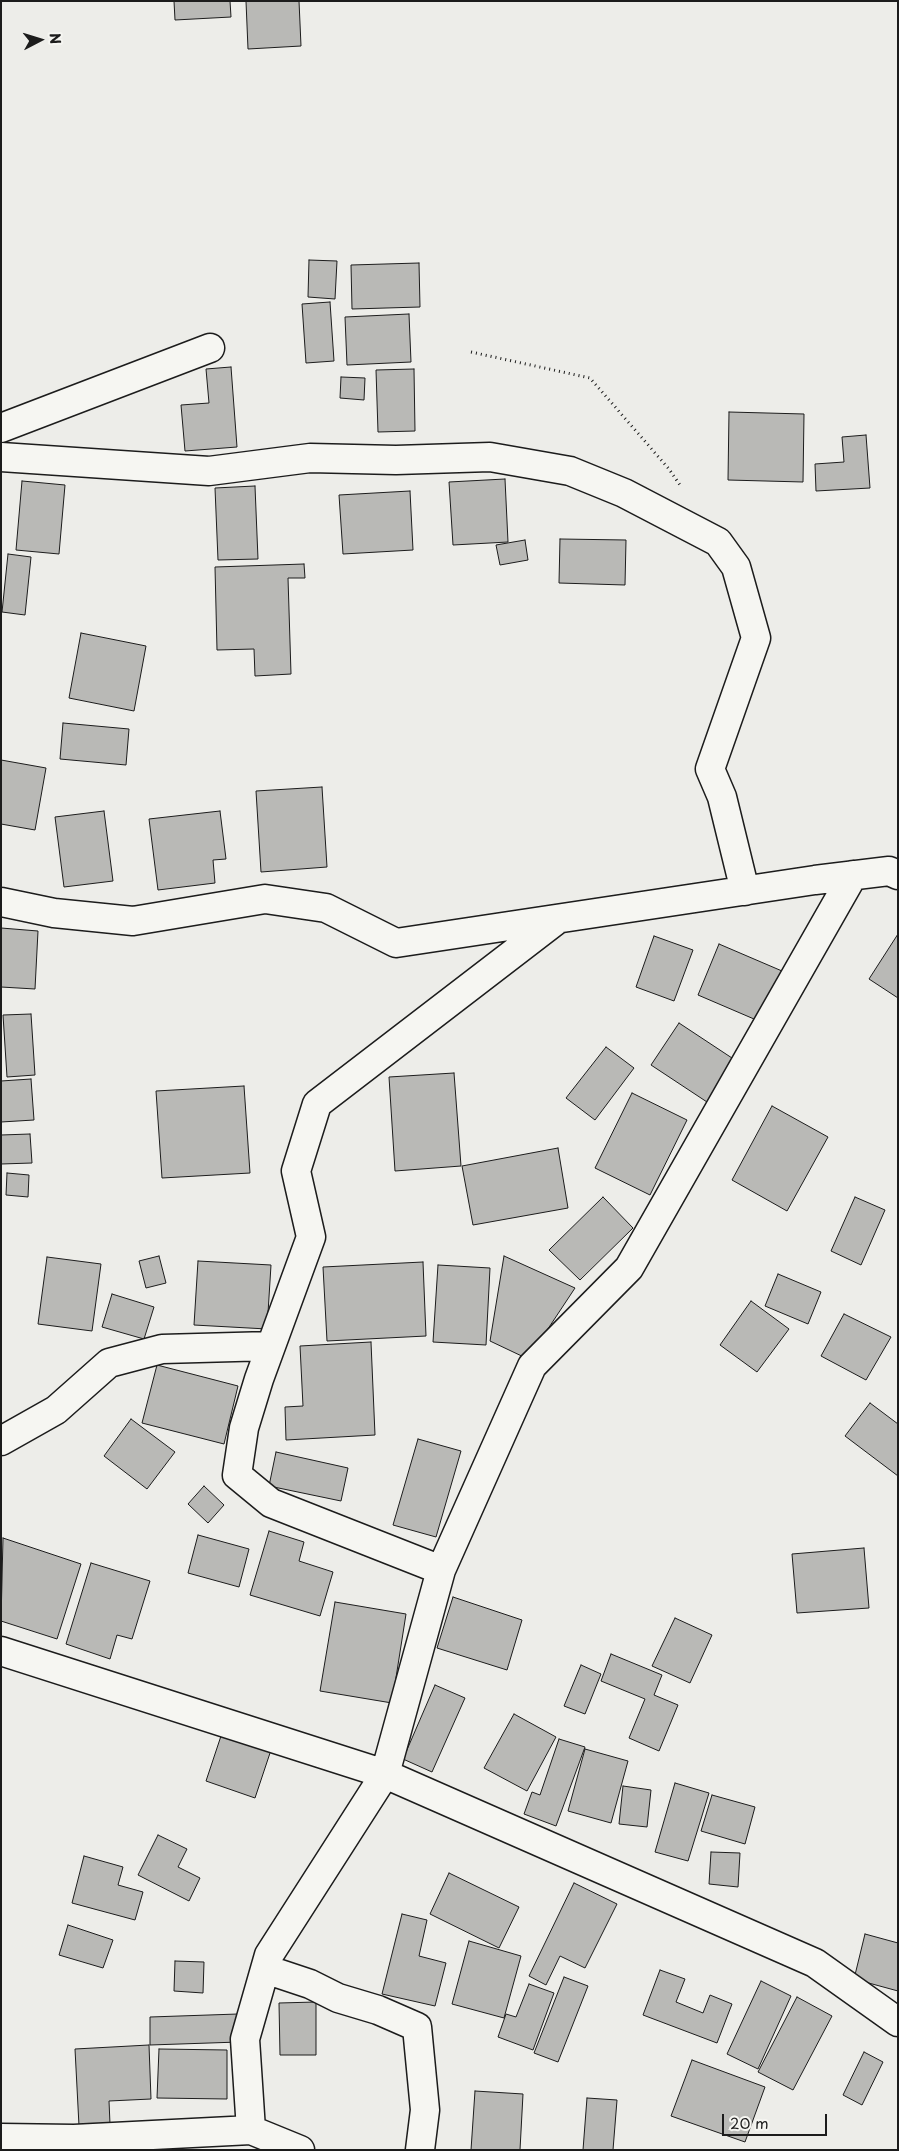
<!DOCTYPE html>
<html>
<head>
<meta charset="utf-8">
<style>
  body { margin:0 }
  #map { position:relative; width:899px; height:2151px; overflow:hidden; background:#edede9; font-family:"Playpen Sans",sans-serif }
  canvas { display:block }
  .frame { position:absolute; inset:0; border:2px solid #1c1c1c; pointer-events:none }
  .north { position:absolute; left:15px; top:15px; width:50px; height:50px; -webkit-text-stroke:4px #f6f6f2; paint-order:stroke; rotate:85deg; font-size:14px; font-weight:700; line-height:20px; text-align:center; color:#1c1c1c }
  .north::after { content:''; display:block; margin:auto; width:18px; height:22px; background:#1c1c1c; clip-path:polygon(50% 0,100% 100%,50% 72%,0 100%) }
  .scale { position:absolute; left:722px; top:2114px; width:105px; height:22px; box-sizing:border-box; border:2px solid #1c1c1c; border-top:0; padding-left:6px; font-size:15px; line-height:18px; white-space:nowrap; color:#1c1c1c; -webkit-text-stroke:4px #f6f6f2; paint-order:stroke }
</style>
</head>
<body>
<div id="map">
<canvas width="899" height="2151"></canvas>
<div class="frame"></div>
<div class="north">N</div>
<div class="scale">20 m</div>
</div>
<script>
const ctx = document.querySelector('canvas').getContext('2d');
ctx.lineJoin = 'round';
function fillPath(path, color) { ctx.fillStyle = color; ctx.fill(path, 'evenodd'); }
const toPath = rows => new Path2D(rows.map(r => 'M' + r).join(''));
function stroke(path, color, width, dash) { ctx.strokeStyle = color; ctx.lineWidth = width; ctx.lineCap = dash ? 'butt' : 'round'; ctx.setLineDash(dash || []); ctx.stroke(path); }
const building = toPath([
  [174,1,230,1,231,17,175,20,174,1],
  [246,1,299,1,301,46,248,49,246,1],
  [309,260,337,261,335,299,308,297,309,260],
  [419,263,420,307,352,309,351,265,419,263],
  [330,302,334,361,306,363,302,304,330,302],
  [409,314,411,362,347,365,345,317,409,314],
  [231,367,237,447,185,451,181,405,209,403,206,369,231,367],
  [414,369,415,431,378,432,376,370,414,369],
  [341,377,365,378,364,400,340,398,341,377],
  [729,412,804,414,803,482,728,480,729,412],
  [866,435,870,488,816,491,815,464,844,462,842,437,866,435],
  [505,479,508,542,453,545,449,482,505,479],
  [22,481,65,485,59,554,16,550,22,481],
  [255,486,258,559,218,560,215,488,255,486],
  [410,491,413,550,343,554,339,495,410,491],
  [560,539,626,540,625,585,559,583,560,539],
  [525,540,528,560,500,565,496,545,525,540],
  [8,554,31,557,25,615,2,612,8,554],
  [304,564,305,578,288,578,291,674,255,676,254,649,217,650,215,567,304,564],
  [81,633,146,646,134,711,69,698,81,633],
  [63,723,129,729,126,765,60,759,63,723],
  [1,760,46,768,35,830,1,824,1,760],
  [322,787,327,867,261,872,256,791,322,787],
  [104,811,113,881,64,887,55,817,104,811],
  [220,811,226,859,213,860,215,883,158,890,149,819,220,811],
  [1,928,38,931,35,989,1,987,1,928],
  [898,934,898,998,869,979,898,934],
  [654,936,693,950,674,1001,636,987,654,936],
  [719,944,782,971,761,1022,698,995,719,944],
  [31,1014,35,1075,7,1077,3,1015,31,1014],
  [679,1023,735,1060,707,1102,651,1065,679,1023],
  [606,1047,634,1068,595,1120,566,1098,606,1047],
  [454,1073,461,1166,395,1171,389,1077,454,1073],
  [31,1079,34,1120,1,1122,1,1081,31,1079],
  [244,1086,250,1173,162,1178,156,1091,244,1086],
  [632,1093,687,1120,650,1195,595,1168,632,1093],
  [772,1106,828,1137,787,1211,732,1180,772,1106],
  [30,1134,32,1163,1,1164,1,1135,30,1134],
  [558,1148,568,1208,473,1225,462,1166,558,1148],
  [7,1173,29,1175,28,1197,6,1195,7,1173],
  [603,1197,633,1228,580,1280,549,1250,603,1197],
  [855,1197,885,1210,861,1265,831,1251,855,1197],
  [159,1256,166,1283,146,1288,139,1261,159,1256],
  [504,1256,575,1288,528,1359,490,1341,504,1256],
  [47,1257,101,1264,92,1331,38,1324,47,1257],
  [198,1261,271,1265,267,1329,194,1325,198,1261],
  [423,1262,426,1336,327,1341,323,1267,423,1262],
  [438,1265,490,1268,486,1345,433,1342,438,1265],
  [778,1274,821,1292,808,1324,765,1306,778,1274],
  [112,1294,154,1307,144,1339,102,1327,112,1294],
  [751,1301,789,1329,757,1372,720,1345,751,1301],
  [844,1314,891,1337,866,1380,821,1356,844,1314],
  [371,1342,375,1435,286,1440,285,1407,303,1406,300,1346,371,1342],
  [157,1365,238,1386,224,1444,142,1423,157,1365],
  [870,1403,898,1424,898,1476,845,1436,870,1403],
  [131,1419,175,1452,147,1489,104,1456,131,1419],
  [418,1439,461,1451,436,1537,393,1525,418,1439],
  [276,1452,348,1468,341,1501,269,1486,276,1452],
  [204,1486,224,1505,208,1523,188,1504,204,1486],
  [269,1531,304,1542,299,1561,333,1572,320,1616,250,1595,269,1531],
  [198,1535,249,1549,239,1587,188,1573,198,1535],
  [3,1538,81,1564,57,1639,1,1621,3,1538],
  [864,1548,869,1608,797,1613,792,1554,864,1548],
  [91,1563,150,1581,132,1639,117,1635,110,1659,66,1644,91,1563],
  [453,1597,522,1620,507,1670,437,1648,453,1597],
  [335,1602,406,1614,392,1703,320,1691,335,1602],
  [675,1618,712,1635,690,1683,652,1666,675,1618],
  [611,1654,662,1675,654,1695,678,1705,659,1751,629,1738,645,1699,601,1681,611,1654],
  [581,1665,601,1674,585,1714,564,1706,581,1665],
  [435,1685,465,1698,432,1772,403,1759,435,1685],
  [514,1714,556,1737,527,1791,484,1768,514,1714],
  [224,1727,273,1744,255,1798,206,1781,224,1727],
  [559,1739,585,1747,556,1826,524,1814,532,1792,540,1795,559,1739],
  [585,1749,628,1761,611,1823,568,1811,585,1749],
  [675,1783,709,1793,688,1861,655,1852,675,1783],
  [623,1786,651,1790,647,1827,619,1824,623,1786],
  [712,1795,755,1807,745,1844,701,1831,712,1795],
  [158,1835,187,1849,178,1867,200,1878,189,1901,138,1875,158,1835],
  [711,1852,740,1853,738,1887,709,1884,711,1852],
  [84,1856,123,1867,118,1885,143,1892,135,1920,72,1903,84,1856],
  [449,1873,519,1907,499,1948,430,1914,449,1873],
  [574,1883,617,1904,585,1968,560,1956,546,1985,529,1976,574,1883],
  [402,1914,427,1920,419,1956,446,1963,435,2006,382,1994,402,1914],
  [68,1925,113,1940,103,1968,59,1955,68,1925],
  [865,1934,898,1943,898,1991,854,1979,865,1934],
  [469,1941,521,1956,504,2018,452,2004,469,1941],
  [175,1961,204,1962,203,1993,174,1991,175,1961],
  [660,1970,685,1979,676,2002,703,2013,710,1995,732,2004,717,2043,643,2015,660,1970],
  [564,1977,588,1986,558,2062,534,2053,564,1977],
  [761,1981,791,1996,758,2069,727,2054,761,1981],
  [529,1984,554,1993,533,2050,498,2037,506,2014,516,2017,529,1984],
  [797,1997,832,2016,793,2090,758,2072,797,1997],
  [316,2002,316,2055,280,2055,279,2003,316,2002],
  [238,2014,239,2042,150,2045,150,2017,238,2014],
  [149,2045,151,2099,109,2101,110,2124,79,2126,75,2049,149,2045],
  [159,2049,227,2050,227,2099,157,2098,159,2049],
  [864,2052,883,2062,862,2105,843,2095,864,2052],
  [692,2060,765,2087,745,2142,671,2116,692,2060],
  [475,2091,523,2094,520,2150,471,2150,475,2091],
  [587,2098,617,2100,613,2150,583,2150,587,2098]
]);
fillPath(building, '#b9b9b6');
stroke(building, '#1c1c1c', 1);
const minor = toPath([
  [1,428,210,348],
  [1,457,209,471,310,458,396,460,490,457,570,471,624,493,718,542,736,567,756,638,710,769,722,797,745,891],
  [1,902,54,913,133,921,265,899,326,908,396,943,815,880,889,871,898,875],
  [1,1441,56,1410,109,1363,162,1349,271,1346],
  [441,1570,271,1503,237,1475,244,1428,259,1379,311,1237,296,1171,317,1104,558,919],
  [1,1651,385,1774,815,1963,898,2022],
  [265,1969,310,1984,338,1998,378,2010,417,2027,425,2110,420,2150],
  [251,2130,245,2039,269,1955,385,1774,441,1570,532,1366,629,1268,853,875],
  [1,2138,74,2139,251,2130,300,2150]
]);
stroke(minor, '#1c1c1c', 31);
stroke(toPath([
  [471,352,590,378,669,469,680,485]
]), '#1c1c1c', 3, [1, 4]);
stroke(minor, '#f6f6f2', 28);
</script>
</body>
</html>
